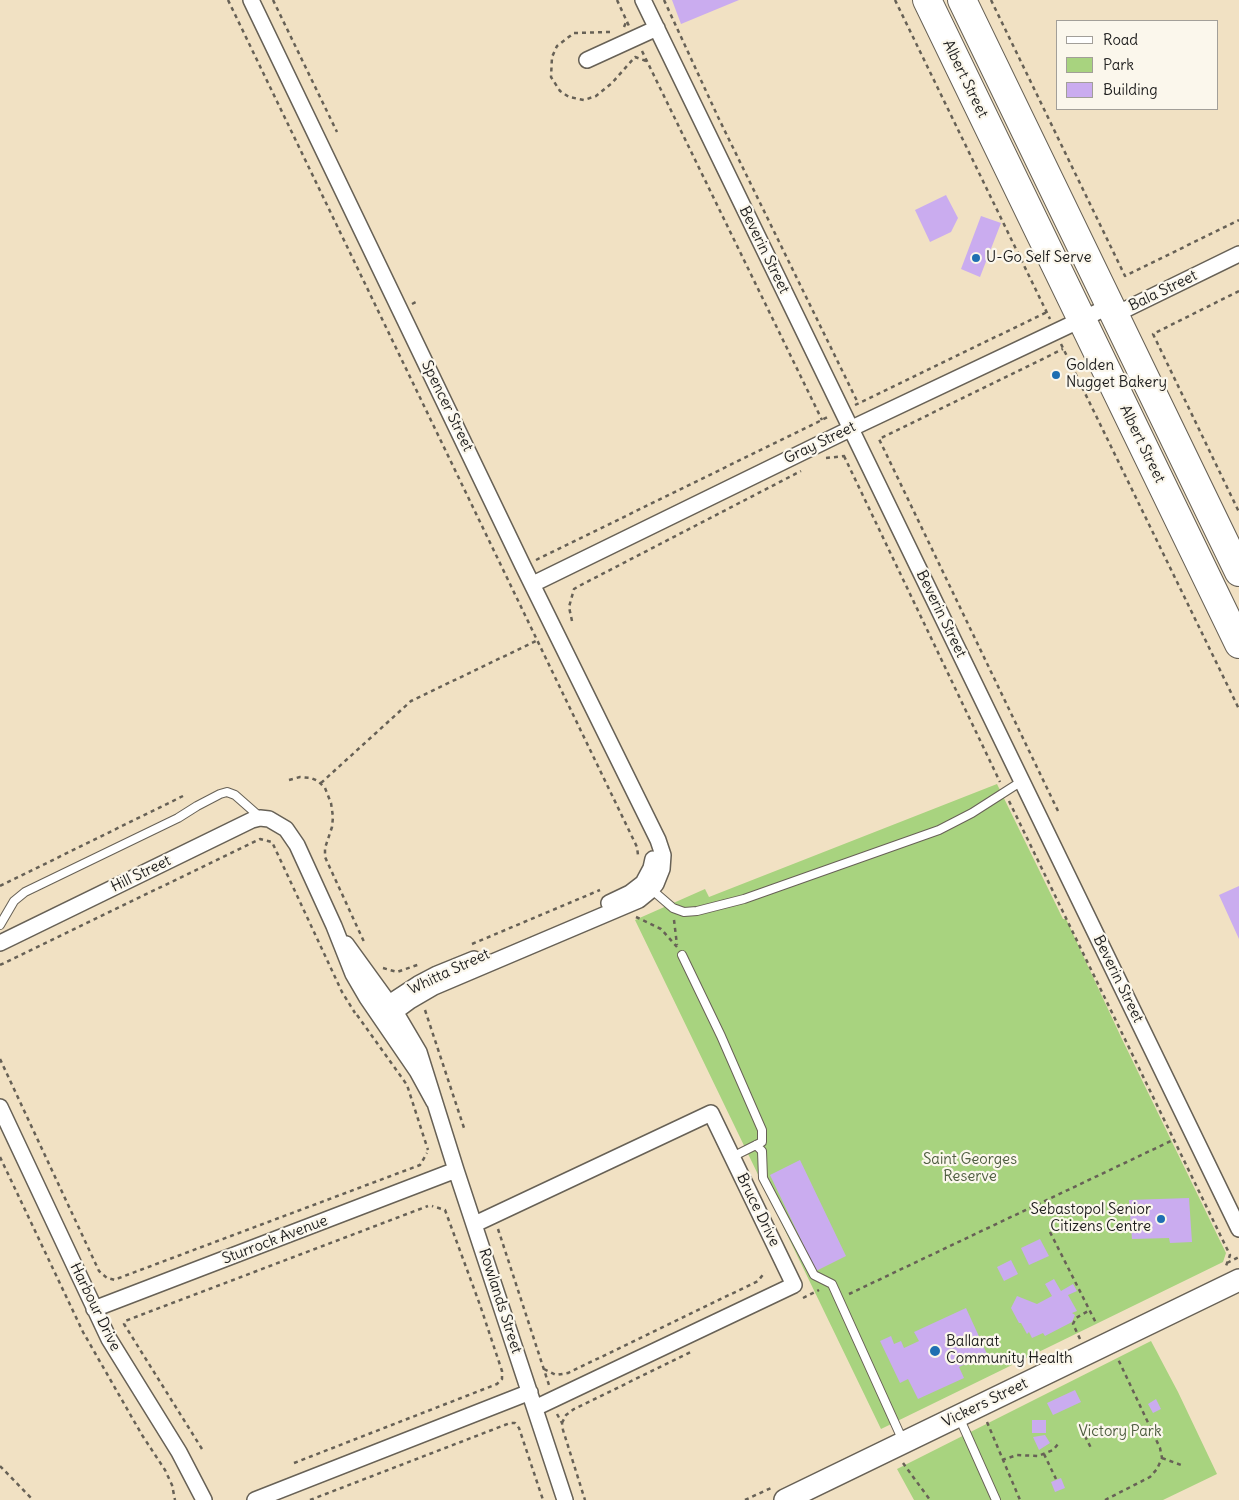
<!DOCTYPE html>
<html>
<head>
<meta charset="utf-8">
<style>
  body { margin:0 }
  #map { position:relative; width:1239px; height:1500px; overflow:hidden; background:#f1e1c3; font-family:Delius,sans-serif }
  canvas { display:block }
  .legend { position:absolute; left:1056px; top:20px; width:162px; height:90px; box-sizing:border-box; background:#fbf7ec; border:1px solid #a29f99; margin:0; padding:6px 9px; list-style:none; font-size:15px; color:#1c1c1c }
  .legend li { display:flex; align-items:center; gap:10px; height:25px }
  .legend b { width:25px; border:1px solid #a29f99 }
</style>
</head>
<body>
<div id="map">
<canvas width="1239" height="1500"></canvas>
<ul class="legend">
<li><b style="height:6px;background:#fff"></b>Road</li>
<li><b style="height:14px;background:#a8d37f"></b>Park</li>
<li><b style="height:14px;background:#caacef"></b>Building</li>
</ul>
</div>
<script>
const ctx = document.querySelector('canvas').getContext('2d');
ctx.lineJoin = 'round';
function fillPath(path, color) { ctx.fillStyle = color; ctx.fill(path, 'evenodd'); }
const toPath = rows => new Path2D(rows.map(r => 'M' + r).join(''));
function stroke(path, color, width, dash) { ctx.strokeStyle = color; ctx.lineWidth = width; ctx.lineCap = dash ? 'butt' : 'round'; ctx.setLineDash(dash || []); ctx.stroke(path); }
function drawText(font, color, halo, rows, align = 'center') {
  ctx.font = font + ' Delius,sans-serif'; ctx.lineWidth = 4.5; ctx.setLineDash([]); ctx.textBaseline = 'middle'; ctx.strokeStyle = halo; ctx.fillStyle = color; for (const [text, x, y, turn = 0] of rows) {
    ctx.save(); ctx.translate(x, y); ctx.rotate((+turn || 0) * Math.PI / 180); ctx.textAlign = isNaN(turn) ? turn : align; if (halo) ctx.strokeText(text, 0, 0); ctx.fillText(text, 0, 0); ctx.restore();
  }
}
fillPath(toPath([
  [997,784,1063,919,1066,919,1121,1037,1226,1253,1223,1262,881,1429,635,920,705,889,709,897],
  [1151,1341,1178,1392,1217,1474,1163,1500,914,1500,897,1469]
]), '#a8d37f');
fillPath(toPath([
  [672,0,739,0,681,24],
  [946,195,958,218,951,232,930,242,915,210],
  [981,216,1001,223,980,277,961,269],
  [1239,886,1239,939,1219,895],
  [800,1160,846,1256,816,1271,770,1175],
  [1189,1198,1192,1242,1170,1243,1169,1238,1132,1239,1129,1200],
  [1040,1239,1049,1256,1029,1265,1021,1248],
  [1011,1260,1018,1274,1004,1281,997,1267],
  [1054,1279,1061,1291,1073,1284,1077,1291,1068,1295,1077,1311,1072,1313,1075,1315,1072,1322,1045,1336,1043,1333,1032,1338,1029,1332,1027,1334,1021,1323,1019,1323,1011,1308,1017,1296,1037,1304,1052,1296,1045,1284],
  [966,1308,987,1354,959,1367,964,1378,918,1399,908,1379,900,1383,880,1341,891,1336,894,1344,901,1341,904,1348,919,1341,914,1332],
  [1075,1390,1081,1402,1053,1415,1047,1403],
  [1156,1399,1161,1409,1153,1413,1148,1404],
  [1032,1420,1046,1420,1046,1433,1032,1433],
  [1045,1435,1050,1443,1039,1450,1033,1437],
  [1061,1478,1065,1488,1055,1492,1051,1482]
]), '#caacef');
const lane = toPath([
  [651,889,673,908,684,912,697,911,744,899,939,830,972,813,1022,781],
  [0,925,14,901,25,892,178,818,197,806,220,794,227,792,235,795,260,817],
  [682,955,721,1036,762,1130,762,1142,732,1157],
  [756,1145,762,1151,763,1178,814,1275,832,1284,903,1441],
  [959,1417,996,1500]
]);
const street = toPath([
  [251,0,523,566,658,840,663,855,662,869,656,884,650,891,639,900,434,987,410,1001,383,1021],
  [643,0,1239,1229],
  [587,60,657,28],
  [1110,317,1239,254],
  [533,584,850,429,1110,306],
  [609,903,630,893,643,883,651,868,653,859],
  [0,943,252,820,260,818,269,819,286,829,297,845,334,926,353,974,367,998,417,1071,434,1102],
  [346,944,396,1013,419,1052,456,1170,565,1500],
  [386,1010,389,1003,418,984,437,974,474,959],
  [0,1107,109,1339,179,1452,204,1500],
  [475,1224,711,1113,794,1285,535,1408],
  [94,1309,456,1170],
  [255,1500,530,1392]
]);
const secondary = toPath([
  [785,1500,1239,1280]
]);
const highway = toPath([
  [927,0,1239,644],
  [962,0,1239,572]
]);
stroke(lane, '#676156', 10);
stroke(street, '#676156', 18);
stroke(secondary, '#676156', 24);
stroke(highway, '#676156', 30);
stroke(toPath([
  [228,0,637,847,638,855],
  [273,0,337,132],
  [617,0,629,26],
  [664,0,718,117,858,403],
  [895,0,1050,319],
  [991,0,1125,276,1239,220],
  [624,27,627,20],
  [610,32,574,33,557,46,552,57,551,77,560,91,569,97,584,100,596,96,612,83,635,57,646,61],
  [642,51,822,420],
  [1239,291,1153,334,1239,512],
  [412,304,418,301],
  [1061,344,1239,709],
  [855,405,1047,312],
  [844,456,1000,782],
  [826,458,845,456],
  [536,560,830,416],
  [572,621,569,607,574,589,581,585,801,471],
  [289,780,300,777,311,778,318,781,325,788,331,803,333,817,332,827,325,848,325,857,365,944],
  [321,783,411,701,536,641],
  [1009,801,1230,1255,1226,1266],
  [1058,811,879,439,1063,349],
  [0,886,183,796],
  [636,917,661,929,677,947],
  [674,920,677,945],
  [472,944,600,890],
  [0,965,260,839,272,842,342,992,355,1013],
  [383,968,397,972,420,964],
  [425,1010,465,1131],
  [357,1015,407,1085,428,1150],
  [0,1059,99,1271,107,1278,115,1280,119,1278,420,1165,427,1153],
  [0,1157,83,1332,142,1435,165,1470,172,1485,175,1500],
  [498,1229,549,1385],
  [1050,1232,1096,1323],
  [1227,1263,1239,1257],
  [849,1294,1173,1140],
  [803,1298,819,1290],
  [1080,1339,1073,1324,1076,1318,1090,1310],
  [544,1369,556,1375,568,1373,758,1281,765,1272],
  [557,1414,562,1423,563,1430,585,1500],
  [987,1422,1020,1500],
  [562,1423,566,1415,574,1409,693,1351],
  [1085,1436,1091,1448],
  [202,1449,124,1324,125,1321,428,1206],
  [1044,1454,1056,1479],
  [1162,1458,1181,1465],
  [1002,1460,1017,1455,1038,1456,1053,1450,1059,1443],
  [294,1463,497,1384,502,1379,502,1371,480,1305,445,1210,432,1206],
  [903,1463,930,1500],
  [0,1466,33,1500],
  [310,1500,510,1423,515,1423,519,1428,543,1500],
  [745,1500,771,1488],
  [1105,1500,1150,1477,1157,1469,1162,1458,1160,1448,1118,1359]
]), '#676156', 2.5, [4, 4]);
stroke(lane, '#fff', 8);
stroke(street, '#fff', 15);
stroke(secondary, '#fff', 21);
stroke(highway, '#fff', 28);
for (const [x, y, r, color] of [
  [976,258,5,"#1f6fb2"],
  [1056,375,5,"#1f6fb2"],
  [1161,1219,5,"#1f6fb2"],
  [935,1351,6,"#1f6fb2"]
]) { const dot = new Path2D(); dot.arc(x, y, r, 0, 2 * Math.PI); ctx.fillStyle = color; ctx.fill(dot); stroke(dot, '#fbf7ec', 2); }
drawText('15px', '#1c1c1c', '#fbf7ec', [
  ["Albert Street",965,79,64],
  ["Beverin Street",764,250,64],
  ["Bala Street",1163,291,-26],
  ["Spencer Street",447,406,64],
  ["Gray Street",820,443,-26],
  ["Albert Street",1142,444,64],
  ["Beverin Street",941,614,64],
  ["Hill Street",141,874,-26],
  ["Whitta Street",449,972,-25],
  ["Beverin Street",1118,979,64],
  ["Bruce Drive",758,1210,64],
  ["Sturrock Avenue",275,1240,-21],
  ["Rowlands Street",500,1301,72],
  ["Harbour Drive",95,1307,64],
  ["Vickers Street",985,1403,-26]
]);
drawText('15px', '#1c1c1c', '#fbf7ec', [
  ["U-Go Self Serve",986,258],
  ["Golden",1066,366],
  ["Nugget Bakery",1066,383],
  ["Sebastopol Senior",1151,1210,"right"],
  ["Citizens Centre",1151,1227,"right"],
  ["Ballarat",946,1342],
  ["Community Health",946,1359]
], 'left');
drawText('15px', '#4d5c3f', '#fbf7ec', [
  ["Saint Georges",970,1160],
  ["Reserve",970,1177],
  ["Victory Park",1120,1432]
]);
</script>
</body>
</html>
